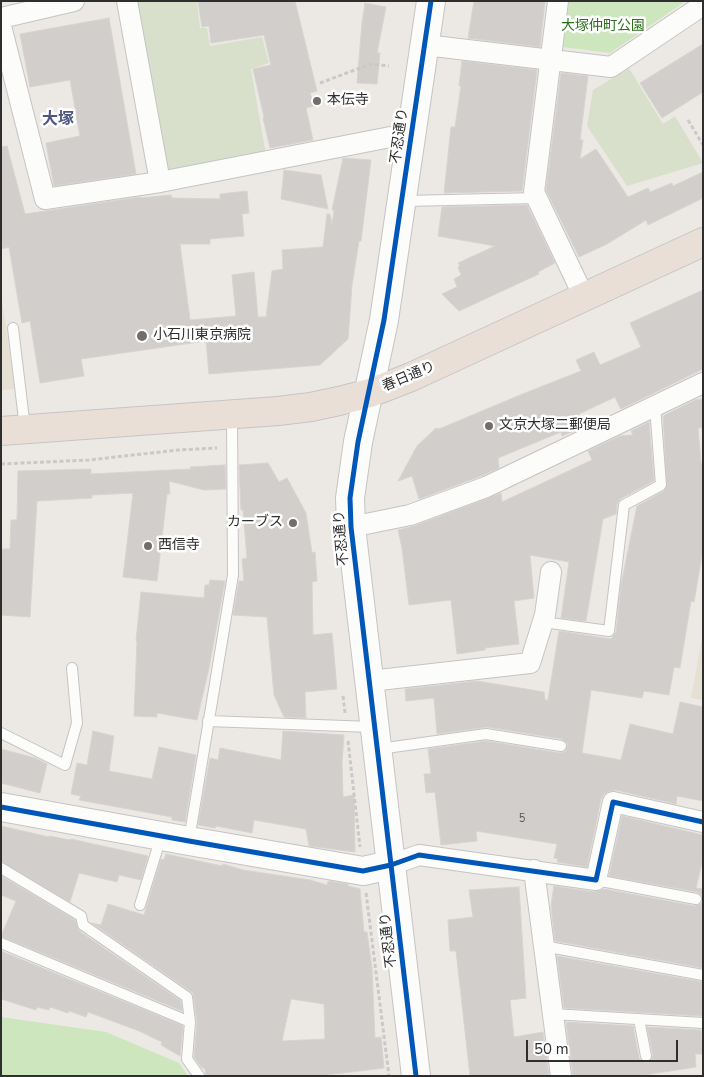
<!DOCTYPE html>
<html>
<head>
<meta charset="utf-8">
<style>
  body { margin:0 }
  #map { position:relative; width:704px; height:1077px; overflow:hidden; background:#ece8e4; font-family:"Nunito Sans",sans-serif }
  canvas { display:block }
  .frame { position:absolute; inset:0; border:2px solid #2e2e2e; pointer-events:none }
  .scale { position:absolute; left:526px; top:1040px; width:152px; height:22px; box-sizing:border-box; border:2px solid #2e2e2e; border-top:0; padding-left:6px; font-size:15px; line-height:18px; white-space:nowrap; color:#2e2e2e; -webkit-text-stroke:4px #fff; paint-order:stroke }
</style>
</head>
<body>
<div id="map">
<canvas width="704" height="1077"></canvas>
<div class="frame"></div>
<div class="scale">50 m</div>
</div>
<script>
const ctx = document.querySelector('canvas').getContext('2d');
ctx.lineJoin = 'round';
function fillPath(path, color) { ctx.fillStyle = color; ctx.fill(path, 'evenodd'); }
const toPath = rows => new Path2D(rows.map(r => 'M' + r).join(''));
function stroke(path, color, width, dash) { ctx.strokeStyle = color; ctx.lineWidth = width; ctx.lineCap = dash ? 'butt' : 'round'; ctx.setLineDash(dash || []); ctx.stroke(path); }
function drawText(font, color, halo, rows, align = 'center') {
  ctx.font = font + ' "Nunito Sans","Noto Sans JP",sans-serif'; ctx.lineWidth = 5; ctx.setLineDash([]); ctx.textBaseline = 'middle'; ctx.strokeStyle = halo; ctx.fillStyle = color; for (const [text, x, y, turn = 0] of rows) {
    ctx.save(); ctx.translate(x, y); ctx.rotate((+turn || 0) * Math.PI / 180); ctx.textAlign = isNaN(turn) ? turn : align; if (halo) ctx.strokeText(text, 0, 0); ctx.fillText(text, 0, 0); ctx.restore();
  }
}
fillPath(toPath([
  [1,293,15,389,1,390],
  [703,633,703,700,691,698]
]), '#e6e0d3');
fillPath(toPath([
  [569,1,686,1,610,53,562,47],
  [1,1017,106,1032,179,1063,188,1076,1,1076]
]), '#cee6be');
fillPath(toPath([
  [134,1,197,1,200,28,207,28,210,46,262,37,269,63,251,69,266,155,169,173,165,170],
  [629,68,663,124,675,116,703,163,627,186,587,126,593,90]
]), '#d8e0cc');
const building = toPath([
  [198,1,295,1,317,91,310,93,314,106,306,108,313,140,270,148,263,118,264,117,253,69,271,65,264,35,211,43,209,26,202,27,198,1],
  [474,1,545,1,540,47,468,38,474,1],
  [365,3,386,7,377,53,380,53,377,84,357,83,362,23,365,3],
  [109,18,136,174,54,186,46,143,80,136,70,80,30,87,20,34,109,18],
  [703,44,703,92,662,118,640,83,703,44],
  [462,61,537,70,522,191,444,193,451,127,455,127,461,86,459,86,462,61],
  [561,73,588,76,580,140,583,140,580,159,596,149,628,197,648,188,650,192,672,183,673,186,703,172,703,198,648,225,646,220,607,244,579,257,546,190,561,73],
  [7,146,25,214,140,197,141,198,171,195,172,198,220,199,220,194,247,191,249,213,242,214,244,236,210,239,210,244,180,244,190,320,236,316,232,275,254,272,258,317,266,317,272,271,283,269,282,250,323,247,327,214,330,214,332,225,334,210,332,210,343,158,371,160,361,241,359,241,352,285,348,339,320,365,209,374,206,341,81,359,84,376,40,383,30,321,22,323,9,247,1,249,1,147,7,146],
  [284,170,321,175,328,209,281,199,284,170],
  [527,205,555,263,538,272,539,274,459,311,442,294,457,287,454,279,461,275,458,267,460,266,458,263,495,246,438,236,442,207,527,205],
  [703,290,703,369,621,409,615,397,579,414,584,427,562,436,561,432,498,458,499,468,481,476,419,499,412,476,398,481,417,446,436,428,439,429,525,393,581,371,576,360,594,352,600,365,641,347,630,323,703,290],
  [703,399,703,428,698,428,701,463,703,463,703,549,694,602,691,601,680,668,674,667,669,695,644,691,642,698,591,690,582,753,621,760,630,724,673,734,680,702,703,707,703,801,677,796,676,804,616,790,609,791,604,794,601,799,587,867,557,862,558,859,554,858,557,844,476,831,477,841,441,845,435,792,426,793,424,774,431,774,428,749,486,741,560,753,566,751,568,744,562,739,487,727,437,734,434,698,406,701,405,689,477,681,544,692,545,700,548,700,559,631,611,639,616,632,621,585,637,506,664,491,667,488,663,416,695,400,703,399],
  [649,422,654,481,620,499,617,504,616,514,603,519,586,621,561,618,569,562,530,555,534,598,514,601,519,644,485,648,485,650,457,654,451,600,409,605,402,548,398,530,414,526,501,493,502,502,592,460,588,451,620,436,633,435,631,431,649,422],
  [268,463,279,482,287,478,306,513,312,553,315,552,317,581,312,582,313,635,332,633,337,689,305,692,306,718,284,717,274,695,267,617,233,615,239,581,244,581,242,559,247,558,243,510,241,510,239,465,268,463],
  [225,465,226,489,204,490,169,481,170,494,167,494,157,581,123,577,133,493,92,495,92,498,37,501,30,617,1,615,1,549,10,549,11,520,17,520,18,471,91,469,91,474,191,469,190,467,225,465],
  [210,580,225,581,209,668,197,720,157,713,157,717,134,716,137,642,136,641,141,592,204,598,205,585,209,585,210,580],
  [93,731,114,736,109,771,152,779,159,747,196,755,185,822,172,820,172,817,79,800,81,796,71,794,77,763,87,765,93,731],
  [283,731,344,735,342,763,343,797,354,795,355,852,309,846,306,829,254,820,252,833,216,826,215,828,198,825,210,758,218,760,220,748,281,760,283,731],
  [1,749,35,758,47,764,40,793,1,783,1,749],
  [622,816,703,835,703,859,696,888,703,889,703,899,701,894,697,892,609,876,622,816],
  [1,826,49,837,49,836,70,840,71,839,148,856,141,880,119,875,117,882,79,873,70,902,1,861,1,826],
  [166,854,222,866,223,864,243,870,310,880,327,885,328,881,348,884,348,886,360,889,364,932,367,932,372,968,375,1038,381,1037,384,1068,318,1076,206,1076,205,1069,201,1067,194,1057,197,1022,193,993,92,923,101,925,108,904,144,915,161,859,164,860,166,854],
  [291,999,324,1004,325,1039,282,1041,291,999],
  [1,876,75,920,79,931,181,1001,182,1011,1,936,16,901,1,895,1,876],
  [554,886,594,892,604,889,695,906,701,904,703,900,703,968,555,941,551,906,554,886],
  [519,887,526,998,510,1000,514,1037,543,1032,549,1076,470,1076,456,951,450,951,448,920,473,917,469,890,519,887],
  [1,951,183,1026,180,1056,161,1045,162,1042,139,1031,88,1012,86,1017,69,1011,68,1013,50,1007,49,1010,37,1007,36,1010,1,999,1,951],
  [557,956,703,982,702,1016,564,1008,557,956],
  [566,1022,633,1026,639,1058,641,1061,647,1063,651,1061,653,1055,647,1027,701,1030,703,1054,695,1054,696,1067,638,1076,573,1076,566,1022]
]);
fillPath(building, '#d1cecb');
stroke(building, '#d7d4d0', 1);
const lane = toPath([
  [404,201,538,198],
  [13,328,25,428],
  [543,622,609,631,624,505,661,485,655,406],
  [208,721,372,727],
  [1,733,65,765,77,723,72,668],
  [379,749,486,734,561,746],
  [189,840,233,575,232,416],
  [1,868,81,916,83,925,187,997,190,1022,187,1059,199,1076],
  [596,880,696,899],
  [140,905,161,837],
  [1,943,190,1022],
  [543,946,703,975],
  [553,1014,703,1023],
  [639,1019,646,1056]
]);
const street = toPath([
  [127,1,160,182],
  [558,1,534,192,584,297],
  [1,18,74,1],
  [1,26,45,199,160,182,411,133],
  [425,45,611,67,703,5],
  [351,527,410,515,486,487,703,383],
  [370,681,530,663,545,615,551,572],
  [391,865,419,855,596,880,613,802,703,822],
  [534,870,561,1076]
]);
const secondary = toPath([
  [1,807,189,841,363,871,391,865],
  [416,1076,351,527,350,498,358,442,384,320,431,1]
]);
const highway = toPath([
  [1,431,278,411,311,407,339,401,370,393,411,377,703,242]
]);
stroke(lane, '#c5c4c5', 12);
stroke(street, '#c5c4c5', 22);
stroke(secondary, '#c5c4c5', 30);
stroke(highway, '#c6c5c4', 30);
stroke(toPath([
  [320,83,371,64,389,66],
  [688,120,703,145],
  [1,464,89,460,178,450,217,448],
  [343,696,345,713],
  [348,741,360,847],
  [366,893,389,1076]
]), '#c9c9c8', 3, [4, 2.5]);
stroke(lane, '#fcfcfb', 10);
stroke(street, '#fcfcfb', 20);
stroke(secondary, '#fcfcfb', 28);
stroke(highway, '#eadfd6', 28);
stroke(toPath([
  [1,807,189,841,363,871,391,865,419,855,596,880,613,802,703,822],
  [416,1076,351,527,350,498,358,442,384,320,431,1]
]), '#0057b8', 5);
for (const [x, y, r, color] of [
  [317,101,5,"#706f6e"],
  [142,336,6,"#706f6e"],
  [489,426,5,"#706f6e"],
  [293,523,5,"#706f6e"],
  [148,546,5,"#706f6e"]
]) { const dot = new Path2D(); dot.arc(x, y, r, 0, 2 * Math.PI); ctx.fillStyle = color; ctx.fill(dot); stroke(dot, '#fff', 2); }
drawText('11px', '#585857', null, [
  ["5",522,819]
]);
drawText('14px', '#2c6e1b', '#fff', [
  ["大塚仲町公園",603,27]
]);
drawText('14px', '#2e2e2e', '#fff', [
  ["本伝寺",327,101],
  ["小石川東京病院",153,336],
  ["文京大塚二郵便局",499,426],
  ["カーブス",283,523,"right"],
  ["西信寺",158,546]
], 'left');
drawText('14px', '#2e2e2e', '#fff', [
  ["不忍通り",400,136,-82],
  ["春日通り",409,377,-23],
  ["不忍通り",342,538,-95],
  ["不忍通り",389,940,-97]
]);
drawText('bold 16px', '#4d5680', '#fff', [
  ["大塚",58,120]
]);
</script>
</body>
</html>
